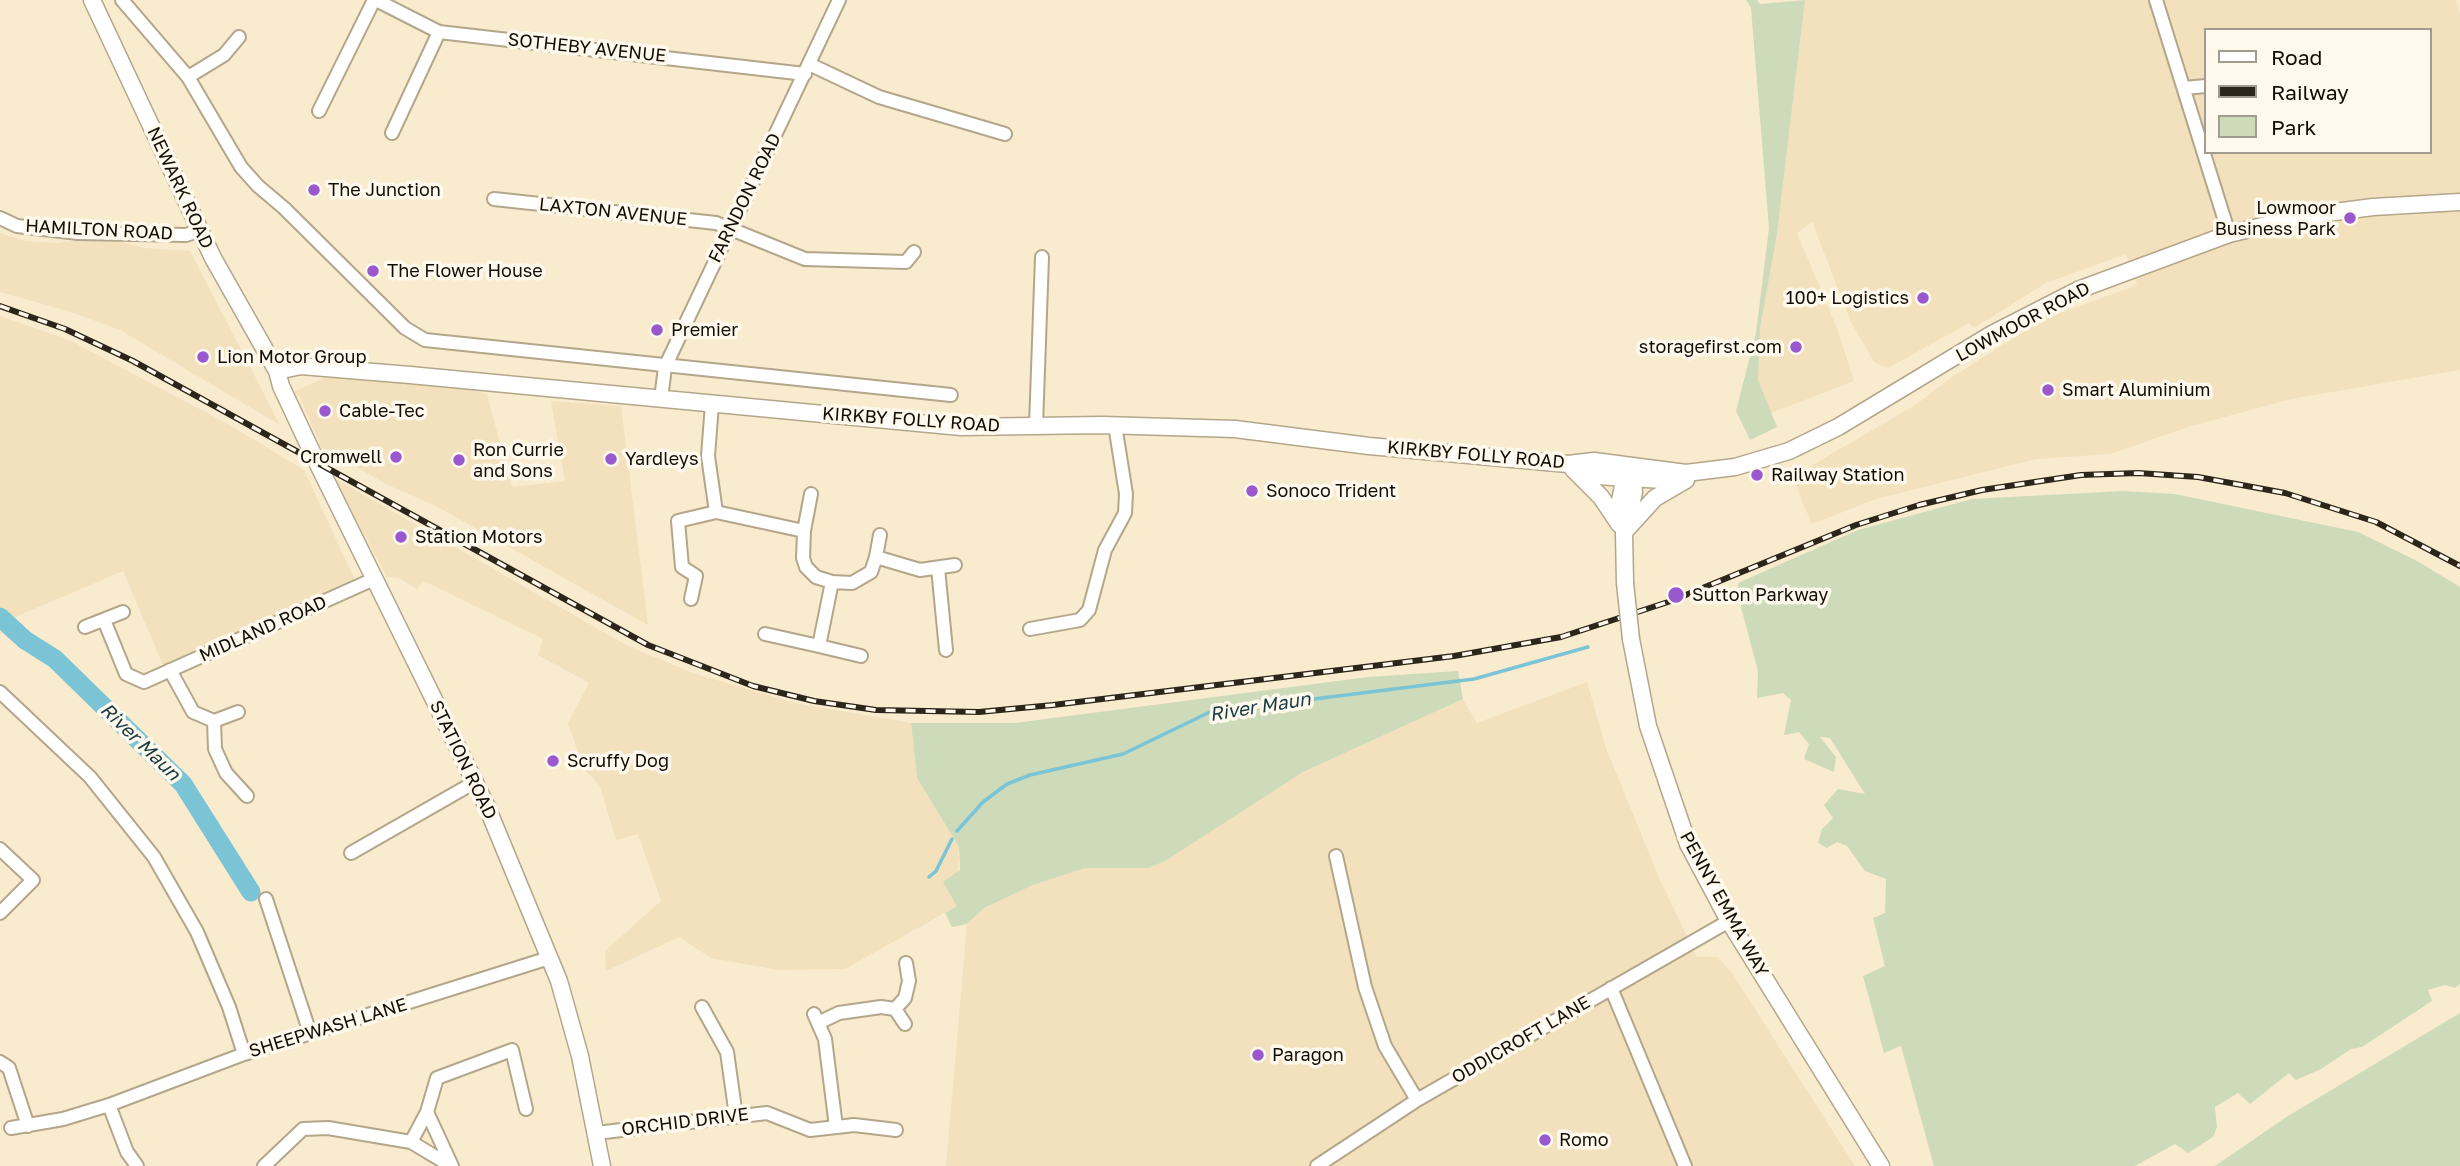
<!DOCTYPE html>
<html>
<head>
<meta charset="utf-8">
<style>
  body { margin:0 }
  #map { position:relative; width:2460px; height:1166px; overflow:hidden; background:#f9ebce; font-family:"Golos Text",sans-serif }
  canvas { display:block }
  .legend { position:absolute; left:2204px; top:28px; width:228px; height:126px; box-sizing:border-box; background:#fff9ed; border:2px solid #a19b90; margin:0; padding:9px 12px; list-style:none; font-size:21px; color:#130e05 }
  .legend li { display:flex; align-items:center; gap:14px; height:35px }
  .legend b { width:35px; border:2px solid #a19b90 }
</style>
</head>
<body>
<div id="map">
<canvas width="2460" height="1166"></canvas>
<ul class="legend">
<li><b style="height:9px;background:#fff"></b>Road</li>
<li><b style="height:9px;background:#2b251a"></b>Railway</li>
<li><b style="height:19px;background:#cddbba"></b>Park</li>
</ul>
</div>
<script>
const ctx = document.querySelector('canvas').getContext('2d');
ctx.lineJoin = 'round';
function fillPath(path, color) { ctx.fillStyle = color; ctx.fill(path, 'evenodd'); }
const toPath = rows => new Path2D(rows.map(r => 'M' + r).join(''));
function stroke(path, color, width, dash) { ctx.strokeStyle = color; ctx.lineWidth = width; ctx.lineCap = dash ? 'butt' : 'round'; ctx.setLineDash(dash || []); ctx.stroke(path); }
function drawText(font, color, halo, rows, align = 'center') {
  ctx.font = font + ' "Golos Text",sans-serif'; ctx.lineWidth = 7; ctx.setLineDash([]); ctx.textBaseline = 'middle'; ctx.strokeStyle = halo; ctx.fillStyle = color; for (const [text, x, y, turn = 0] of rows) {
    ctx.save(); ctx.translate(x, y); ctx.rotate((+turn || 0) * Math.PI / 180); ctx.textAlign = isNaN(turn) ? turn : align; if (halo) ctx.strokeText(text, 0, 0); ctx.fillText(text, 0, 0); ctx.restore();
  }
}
fillPath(toPath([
  [1805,0,2456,0,2460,14,2460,370,2291,399,2188,427,2111,454,2036,459,1876,499,1812,524,1792,477,1917,404,1949,379,2046,318,2137,285,2126,254,2046,283,1974,328,1969,323,1888,368,1874,362,1851,322,1812,222,1797,233,1837,328,1854,381,1771,413,1758,380,1760,329,1777,234],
  [2206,30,2430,30,2430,152,2206,152],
  [0,233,25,241,57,243,99,237,145,248,190,251,280,425,120,330,71,312,0,292],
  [0,316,69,340,228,424,304,470,356,582,163,665,123,571,8,620,0,613],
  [327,377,470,388,487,395,512,487,565,481,551,401,621,406,648,625,434,505,386,484,321,447,300,397,293,392],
  [334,478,628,646,693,673,795,703,911,723,917,778,959,847,957,906,845,969,779,970,711,958,679,937,606,971,605,951,661,901,638,834,616,840,600,786,584,769,568,723,589,683,538,655,543,639,424,581,417,589,399,578,387,577],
  [1587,682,1606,748,1660,880,1697,957,1718,957,1732,973,1855,1166,946,1166,967,924,984,908,1033,885,1085,868,1148,868,1303,772,1463,699,1477,723]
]), '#f2e1bc');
fillPath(toPath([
  [1746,0,1757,0,1760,4,1805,0,1777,234,1760,329,1758,380,1777,427,1750,440,1736,411,1756,333,1769,228,1751,8],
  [2123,491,2175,494,2358,532,2419,562,2460,587,2460,984,2455,988,2445,985,2428,990,2432,1001,2362,1047,2351,1049,2321,1069,2296,1080,2289,1073,2250,1104,2238,1093,2215,1107,2217,1127,2213,1137,2188,1153,2175,1144,2135,1166,1934,1166,1901,1046,1884,1053,1863,976,1885,966,1873,918,1885,913,1886,879,1865,871,1847,846,1837,842,1827,848,1818,843,1822,829,1833,818,1824,805,1838,789,1865,794,1830,738,1820,737,1836,757,1834,772,1804,759,1809,744,1799,732,1784,735,1791,700,1783,693,1757,698,1758,671,1738,596,1738,583,1858,530,1972,499],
  [1458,671,1463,699,1303,772,1165,861,1148,868,1085,868,1033,885,984,908,967,924,952,927,945,913,957,906,943,882,960,870,959,847,917,778,911,723,1015,723,1368,677],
  [2460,1013,2460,1166,2215,1166,2288,1116]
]), '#cddbba');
stroke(toPath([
  [957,831,983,802,1007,784,1030,775,1123,754,1210,712,1474,679,1588,647],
  [929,877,936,871,952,839]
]), '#7ac4d5', 3.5);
stroke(toPath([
  [0,617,25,640,55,659,183,784,251,892]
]), '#7ac4d5', 19);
const street = toPath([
  [122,0,188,77,241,167,258,186,284,208,405,328,425,340,951,395],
  [376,0,439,32,805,74],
  [2156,0,2229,234],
  [809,64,879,97,1005,134],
  [188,77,224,55,239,37],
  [2184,88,2206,86],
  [319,111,374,0],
  [392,133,439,32],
  [494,199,716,223,805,259,906,262,914,252],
  [0,218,17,226,78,233,186,235,200,230],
  [661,399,665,367,839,0],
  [1036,426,1042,257],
  [716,512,804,531,803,558,806,567,816,577,832,582,852,583,871,572,876,557,920,570,955,565],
  [804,531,811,494],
  [876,557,880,535],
  [938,568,946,650],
  [691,599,696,576,682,567,678,521,716,512,708,456,712,404],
  [104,620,126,674,144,682,374,579],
  [85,627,123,612],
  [1030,629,1080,620,1089,610,1105,550,1125,513,1126,494,1115,425],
  [765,634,819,646,832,582],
  [819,646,861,656],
  [170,670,193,712,214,721,238,712],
  [0,692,90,777,154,857,197,932,229,1007,244,1054],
  [214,721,215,749,226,773,247,796],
  [0,849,33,880,0,913],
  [351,853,475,782],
  [1336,856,1365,987,1385,1046,1417,1100],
  [266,899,310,1033],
  [1611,988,1685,1166],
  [702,1007,727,1052,736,1116],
  [895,1009,905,1024],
  [814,1014,825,1039,836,1127],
  [818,1023,839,1013,881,1007,895,1009,905,998,909,981,906,963],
  [0,1062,9,1068,28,1126],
  [109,1105,127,1152,137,1166],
  [427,1112,452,1166],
  [11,1128,63,1119,109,1105,244,1054,549,958],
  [596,1133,767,1113,810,1130,854,1125,896,1130],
  [411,1142,451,1166],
  [264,1166,303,1129,328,1128,411,1142,427,1112,437,1078,512,1050,526,1109],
  [1317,1166,1417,1100,1729,921]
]);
const secondary = toPath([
  [92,0,213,258,277,371,281,386,310,448,487,807,559,981,580,1056,602,1166],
  [277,371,301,366,410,375,961,427,1103,425,1235,429,1369,446,1568,464,1594,461,1686,473],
  [1571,466,1596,476,1663,480,1686,473,1735,467,1789,451,1838,427,1992,334,2078,290,2229,234,2304,216,2373,207,2460,202],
  [1573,469,1601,497,1619,524],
  [1627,523,1634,492,1632,470],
  [1624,532,1655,498,1686,480],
  [1625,583,1624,532,1619,506,1626,470],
  [1631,639,1648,726,1688,844,1729,921,1881,1166]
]);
stroke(street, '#b3a68a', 16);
stroke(secondary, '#b3a68a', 19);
stroke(street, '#fff', 12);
stroke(secondary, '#fff', 16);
const rail = toPath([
  [0,306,65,329,133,361,648,645,753,686,814,701,876,710,979,712,1053,705,1454,656,1561,637,1671,601,1856,525,1919,505,1982,490,2081,475,2138,473,2198,477,2285,493,2376,522,2460,566]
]);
stroke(rail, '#2b251a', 6);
stroke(rail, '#fff9ed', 3.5, [10]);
const secondaryBridge = toPath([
  [1625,583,1631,639]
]);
stroke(secondaryBridge, '#b3a68a', 19, []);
stroke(secondaryBridge, '#fff', 16);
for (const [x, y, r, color] of [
  [314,190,7,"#9958ce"],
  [2350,218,7,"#9958ce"],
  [373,271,7,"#9958ce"],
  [1923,298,7,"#9958ce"],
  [657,330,7,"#9958ce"],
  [1796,347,7,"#9958ce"],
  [203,357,7,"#9958ce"],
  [2048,390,7,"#9958ce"],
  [325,411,7,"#9958ce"],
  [396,457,7,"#9958ce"],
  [611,459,7,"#9958ce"],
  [459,460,7,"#9958ce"],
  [1757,475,7,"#9958ce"],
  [1252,491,7,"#9958ce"],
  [401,537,7,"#9958ce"],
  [1676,595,9,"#9958ce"],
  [553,761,7,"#9958ce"],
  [1258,1055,7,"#9958ce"],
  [1545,1140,7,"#9958ce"]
]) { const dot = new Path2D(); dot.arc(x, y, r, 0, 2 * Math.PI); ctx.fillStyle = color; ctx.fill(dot); stroke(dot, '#fff9ed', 2.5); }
drawText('18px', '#130e05', '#fff9ed', [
  ["SOTHEBY AVENUE",587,48,6],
  ["NEWARK ROAD",180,188,65],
  ["FARNDON ROAD",745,198,-64],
  ["LAXTON AVENUE",613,212,6],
  ["HAMILTON ROAD",99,230,3],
  ["LOWMOOR ROAD",2023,322,-28],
  ["KIRKBY FOLLY ROAD",911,420,4],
  ["KIRKBY FOLLY ROAD",1476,455,5],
  ["MIDLAND ROAD",263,629,-24],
  ["STATION ROAD",463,760,64],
  ["PENNY EMMA WAY",1724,904,61],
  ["SHEEPWASH LANE",328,1028,-17],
  ["ODDICROFT LANE",1521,1040,-30],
  ["ORCHID DRIVE",685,1122,-7]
]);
drawText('18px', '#130e05', '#fff9ed', [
  ["The Junction",328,190],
  ["Lowmoor",2336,208,"right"],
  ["Business Park",2336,229,"right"],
  ["The Flower House",387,271],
  ["100+ Logistics",1909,298,"right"],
  ["Premier",671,330],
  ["storagefirst.com",1782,347,"right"],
  ["Lion Motor Group",217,357],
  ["Smart Aluminium",2062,390],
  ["Cable-Tec",339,411],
  ["Ron Currie",473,450],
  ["and Sons",473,471],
  ["Cromwell",382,457,"right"],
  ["Yardleys",625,459],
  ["Railway Station",1771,475],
  ["Sonoco Trident",1266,491],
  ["Station Motors",415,537],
  ["Sutton Parkway",1692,595],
  ["Scruffy Dog",567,761],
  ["Paragon",1272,1055],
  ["Romo",1559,1140]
], 'left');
drawText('italic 19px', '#183b43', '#fff9ed', [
  ["River Maun",1260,707,-9],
  ["River Maun",140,742,44]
]);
</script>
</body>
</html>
